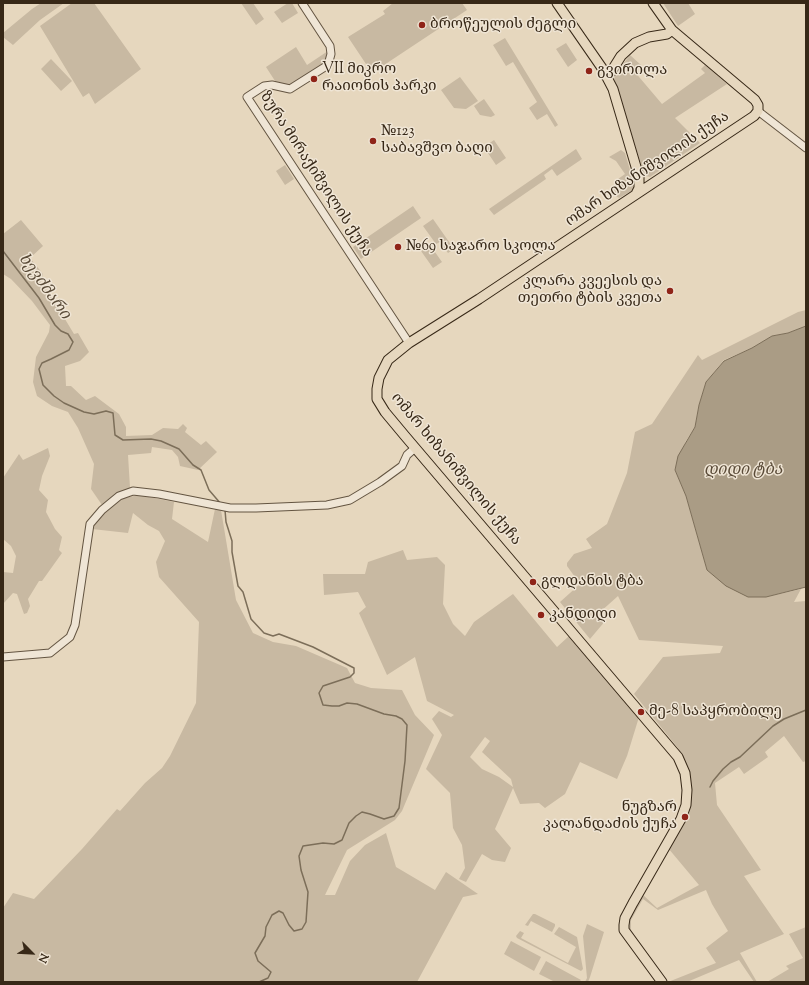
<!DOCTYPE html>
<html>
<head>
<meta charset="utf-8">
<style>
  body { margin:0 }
  #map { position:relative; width:809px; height:985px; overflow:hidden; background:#e6d7be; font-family:"Sorts Mill Goudy",serif }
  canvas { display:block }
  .frame { position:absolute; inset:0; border:4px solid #372817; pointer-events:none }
  .north { position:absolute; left:12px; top:933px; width:40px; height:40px; -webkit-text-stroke:3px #efe5d5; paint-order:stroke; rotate:114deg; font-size:11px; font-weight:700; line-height:16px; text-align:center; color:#372817 }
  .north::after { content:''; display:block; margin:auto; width:14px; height:18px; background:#372817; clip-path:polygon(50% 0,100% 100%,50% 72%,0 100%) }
</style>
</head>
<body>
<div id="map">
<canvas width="809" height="985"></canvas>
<div class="frame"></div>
<div class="north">N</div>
</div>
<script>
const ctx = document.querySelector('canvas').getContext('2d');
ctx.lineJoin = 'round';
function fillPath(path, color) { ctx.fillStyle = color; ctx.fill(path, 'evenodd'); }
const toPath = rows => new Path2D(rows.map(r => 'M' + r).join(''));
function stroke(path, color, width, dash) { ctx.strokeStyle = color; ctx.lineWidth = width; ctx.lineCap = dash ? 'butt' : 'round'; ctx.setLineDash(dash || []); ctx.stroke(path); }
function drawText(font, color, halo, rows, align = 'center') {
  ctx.font = font + ' "Sorts Mill Goudy","Noto Serif Georgian",serif'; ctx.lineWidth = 3; ctx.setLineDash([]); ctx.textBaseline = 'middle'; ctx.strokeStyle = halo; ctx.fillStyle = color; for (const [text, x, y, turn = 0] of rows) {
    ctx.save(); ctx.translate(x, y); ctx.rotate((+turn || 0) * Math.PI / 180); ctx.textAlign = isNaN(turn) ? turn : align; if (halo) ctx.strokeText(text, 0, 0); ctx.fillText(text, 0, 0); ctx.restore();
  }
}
fillPath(toPath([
  [41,3,64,3,40,20,14,44,13,45,3,37,3,33,32,9],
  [72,3,94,3,141,69,95,104,89,93,83,97,40,26],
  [241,3,253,3,264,19,256,25],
  [288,3,292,3,298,13,282,23,274,12],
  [393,3,462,3,467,10,372,73,348,37,385,14,383,11],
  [663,3,688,3,695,14,678,26],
  [505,38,558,125,555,127,547,114,537,120,529,108,537,102,513,62,506,66,493,45],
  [566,43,577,60,568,67,556,49],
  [296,47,307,65,328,51,327,62,287,88,277,84,266,67],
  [630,55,641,65,634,71,662,104,705,73,701,69,705,65,727,84,675,118,700,143,650,177,646,176,644,174,614,79,617,72],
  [51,59,72,81,61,91,41,69],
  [460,77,478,101,466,109,454,108,441,90],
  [484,99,495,115,491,117,480,115,474,106],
  [494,140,506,158,496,165,484,147],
  [576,149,582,159,557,176,552,169,544,175,546,179,494,215,489,209],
  [621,150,625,153,635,187,633,190,619,198,616,196,611,189,621,183,618,179,625,174,616,161,609,157],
  [285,165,294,179,285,185,276,171],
  [413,206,421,218,361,259,353,247],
  [433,219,454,249,448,253,440,242,436,244,423,226],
  [21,220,43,246,30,258,43,274,40,286,48,291,74,334,78,333,89,352,80,361,65,366,66,386,71,386,86,400,95,396,119,414,126,427,126,436,152,435,163,428,178,429,183,424,187,428,185,432,201,445,206,441,217,452,198,470,180,466,178,457,172,450,152,447,151,453,128,455,130,488,114,495,102,505,91,489,94,464,78,428,68,412,52,406,37,396,33,382,36,357,49,332,50,325,32,301,11,279,3,274,3,234],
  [430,245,442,262,433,268,421,251],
  [806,310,806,326,788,333,772,336,752,348,724,360,706,382,699,405,695,427,686,441,675,470,686,496,707,570,766,597,801,589,794,602,806,601,806,761,803,762,784,736,765,752,768,757,744,774,739,767,715,783,717,805,761,870,744,876,784,934,740,953,757,982,754,982,739,960,687,982,666,982,626,929,627,922,642,894,657,908,699,885,668,848,691,796,689,769,678,748,634,694,663,657,720,653,723,646,639,640,618,596,599,613,606,620,590,639,560,602,580,584,567,566,567,563,574,554,592,548,586,539,607,524,627,473,635,432,652,424,698,355,702,360,798,312],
  [706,890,712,904,728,931,706,948,716,963,668,982,631,930,631,920,643,899,658,910],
  [48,448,50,456,42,476,39,490,48,500,46,512,55,529,62,537,59,550,62,553,42,581,39,581,28,599,30,606,27,613,24,614,17,594,13,593,3,604,3,572,13,573,16,556,11,546,3,539,3,478,19,454,23,460],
  [139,495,174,502,172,519,208,542,215,509,221,510,236,600,253,633,273,642,296,646,347,668,355,683,371,688,402,690,415,715,434,735,402,811,395,820,347,850,325,895,335,895,350,861,365,845,386,833,396,867,435,890,446,872,478,894,463,897,417,982,3,982,3,908,13,893,34,899,82,849,117,809,120,811,145,783,162,768,170,756,196,703,199,622,159,577,156,562,165,541,159,531,148,525,133,513,128,533,92,529,95,521,119,499],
  [403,550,407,560,437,557,445,565,443,604,453,624,465,636,474,622,513,594,557,647,569,636,639,717,627,756,617,779,580,762,565,794,545,808,539,803,520,804,513,788,495,829,511,848,505,862,492,860,482,854,466,882,459,879,465,868,462,845,453,828,450,793,426,769,442,735,432,719,439,711,451,717,454,715,427,701,415,657,387,675,359,613,366,607,358,592,324,595,323,574,365,574,368,562],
  [485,737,490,741,482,752,511,779,513,787,499,777,482,769,470,757],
  [533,914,535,914,555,924,555,926,552,932,531,921,528,926,525,925],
  [587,924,604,932,590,977,588,982,585,982,587,978,583,936],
  [559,927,577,937,583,969,581,971,517,938,516,936,520,931,524,933,521,938,568,963,576,947,554,934],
  [806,927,806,982,767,982,789,969,786,966,803,958,789,934],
  [511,941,541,957,534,971,504,954],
  [546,961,581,980,579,982,555,982,539,974]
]), '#c8b9a2');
const water = toPath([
  [806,326,806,587,766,597,748,597,726,586,707,570,686,496,675,470,678,456,695,427,699,405,706,382,724,361,752,348,772,336,788,333,806,326]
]);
fillPath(water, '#aa9c85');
stroke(water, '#7c6e59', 1);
stroke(toPath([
  [3,251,39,298,55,325,61,331,68,334,73,342,69,350,51,359,42,363,39,369,43,385,54,396,64,403,84,412,94,414,106,411,113,413,115,435,123,440,151,439,161,441,179,449,193,465,201,470,209,490,221,504],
  [225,510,226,522,232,541,232,552,238,586,243,592,251,619,264,633,273,636,279,634,313,647,354,668,354,673,350,677,323,686,319,693,323,705,332,706,339,706,347,703,357,704,384,714,396,716,402,719,407,725,405,761,399,808,394,816,384,819,370,814,362,812,356,816,349,823,342,840,334,844,323,843,303,846,299,856,301,870,308,892,306,922,302,929,294,931,289,925,283,913,279,911,272,915,266,927,265,936,255,953,258,961,271,972,268,978,259,982],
  [710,787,713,781,723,769,731,762,740,757,773,726,784,719,806,710]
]), '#7c6e59', 1.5);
const minor = toPath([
  [302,3,330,46,331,54,328,65,290,89,272,85,264,86,247,97,409,343],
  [758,111,806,148],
  [3,657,50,653,70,637,75,625,90,524,102,510,119,496,133,491,159,494,230,508,256,508,327,505,350,500,380,482,402,466,407,455,415,448]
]);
const major = toPath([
  [557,3,602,68,613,89,639,177,639,188,636,194],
  [653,3,672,30,755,100,758,105,758,111,754,116,572,237,479,299,409,343,388,360,379,378,377,389,377,399,385,412,405,436,678,757,685,773,687,790,686,805,681,819,633,903,625,918,624,925,624,930,662,982],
  [606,76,611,72,621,56,635,43,649,37,667,34,672,30]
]);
stroke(minor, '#635441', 9);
stroke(major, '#372817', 11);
stroke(minor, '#efe5d5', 7);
stroke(major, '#e6d7be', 9);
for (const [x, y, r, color] of [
  [422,25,4,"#8f2418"],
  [589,71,4,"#8f2418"],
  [314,79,4,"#8f2418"],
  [373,141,4,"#8f2418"],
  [398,247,4,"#8f2418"],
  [670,291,4,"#8f2418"],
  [533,582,4,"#8f2418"],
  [541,615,4,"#8f2418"],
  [641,712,4,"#8f2418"],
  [685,817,4,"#8f2418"]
]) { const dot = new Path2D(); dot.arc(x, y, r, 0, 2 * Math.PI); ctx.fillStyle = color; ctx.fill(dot); stroke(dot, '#efe5d5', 1.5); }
drawText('15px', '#372817', '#efe5d5', [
  ["ბროწეულის ძეგლი",430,25],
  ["VII მიკრო",322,70],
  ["რაიონის პარკი",322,87],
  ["გვირილა",597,71],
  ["№123",381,132],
  ["საბავშვო ბაღი",381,149],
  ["№69 საჯარო სკოლა",406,247],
  ["კლარა კვეესის და",662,282,"right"],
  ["თეთრი ტბის კვეთა",662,299,"right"],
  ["გლდანის ტბა",541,582],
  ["კანდიდი",549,615],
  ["მე-8 საპყრობილე",649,712],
  ["ნუგზარ",677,808,"right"],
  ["კალანდაძის ქუჩა",677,825,"right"]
], 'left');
drawText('15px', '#372817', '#efe5d5', [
  ["ომარ ხიზანიშვილის ქუჩა",648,170,-34],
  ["ზურა მირაქიშვილის ქუჩა",315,175,57],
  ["ომარ ხიზანიშვილის ქუჩა",455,470,50]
]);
drawText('italic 16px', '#5a4b38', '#efe5d5', [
  ["ხევძმარი",43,287,54],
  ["დიდი ტბა",743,471]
]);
</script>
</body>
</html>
